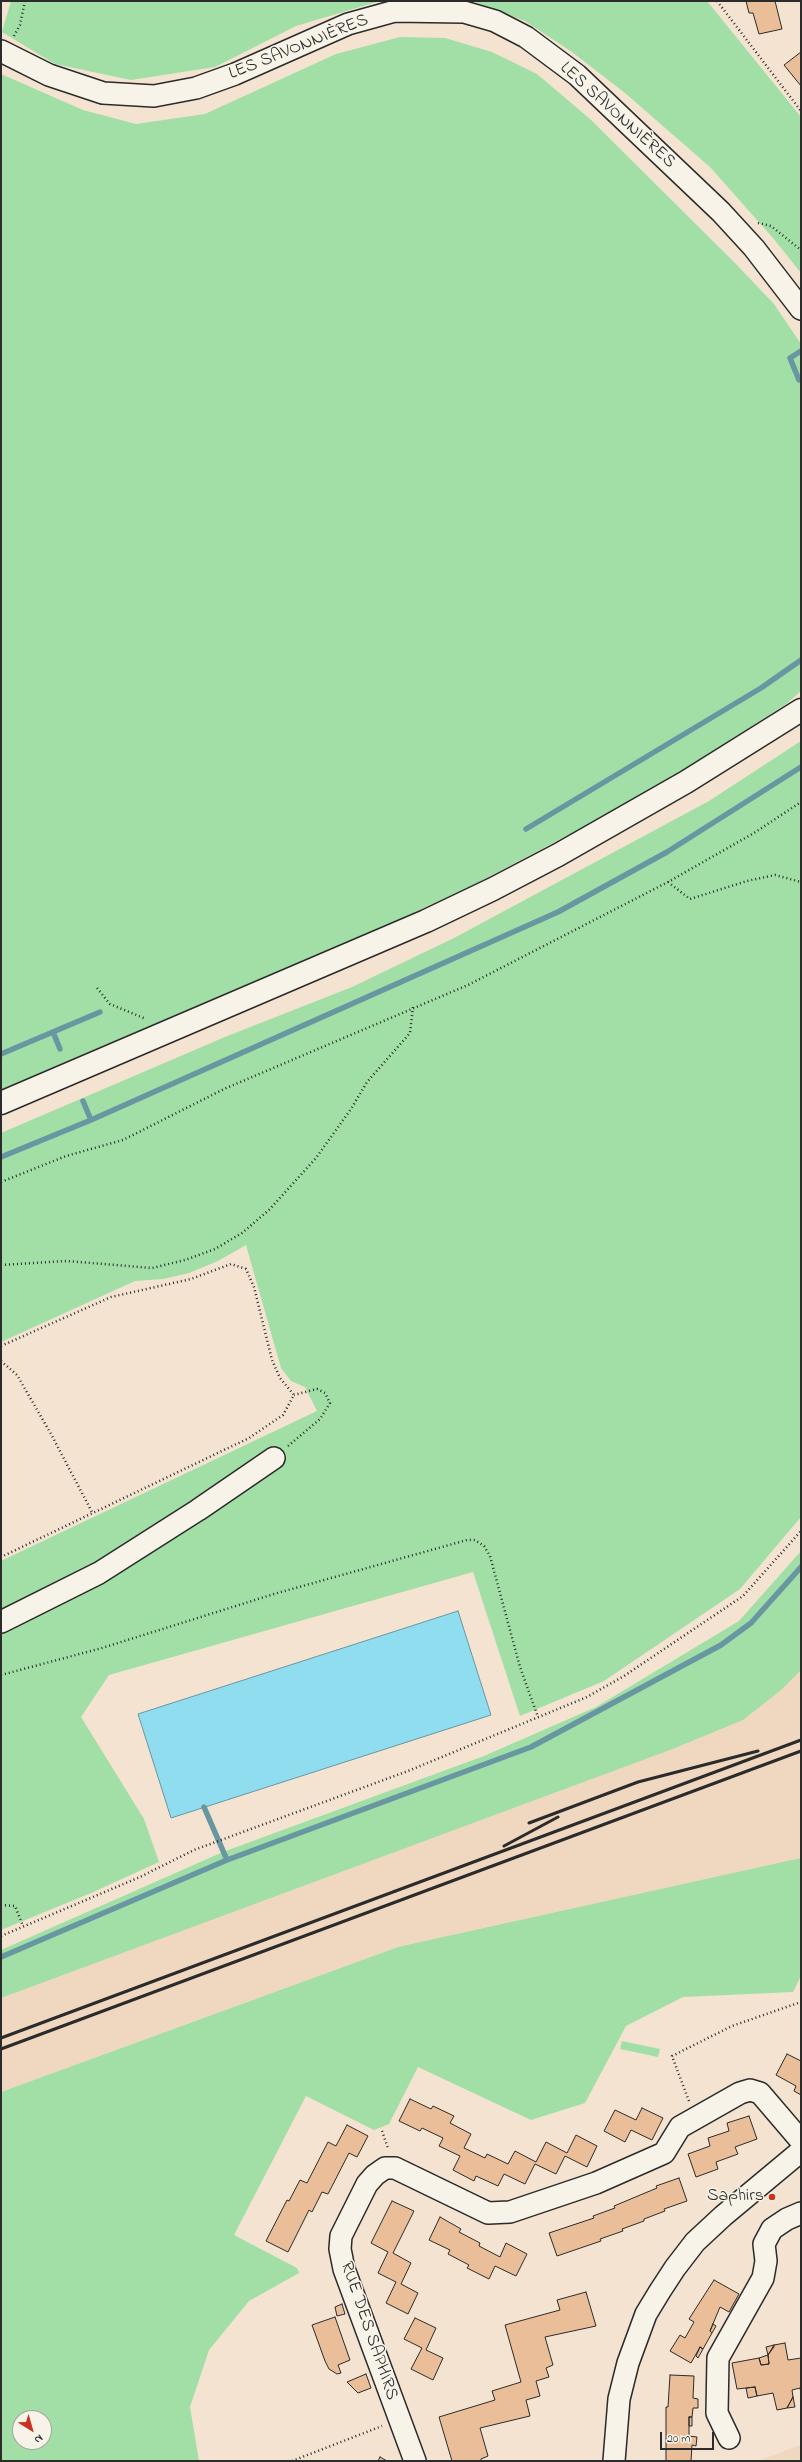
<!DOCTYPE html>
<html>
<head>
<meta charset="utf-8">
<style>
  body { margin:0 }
  #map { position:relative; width:802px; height:2462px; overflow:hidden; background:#f3e3d0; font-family:"Indie Flower",sans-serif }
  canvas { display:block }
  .frame { position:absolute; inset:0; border:2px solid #2b2b2b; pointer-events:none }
  .north { position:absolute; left:12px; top:2410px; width:40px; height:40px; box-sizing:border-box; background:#f7f3e8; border:1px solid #a5a39c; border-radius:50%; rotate:143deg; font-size:11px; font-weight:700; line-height:16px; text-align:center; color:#2b2b2b }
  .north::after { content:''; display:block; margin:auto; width:14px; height:18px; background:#c8321e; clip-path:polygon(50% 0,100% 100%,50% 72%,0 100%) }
  .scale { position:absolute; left:660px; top:2432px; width:54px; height:18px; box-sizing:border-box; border:2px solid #2b2b2b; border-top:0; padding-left:5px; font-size:12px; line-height:14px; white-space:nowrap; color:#2b2b2b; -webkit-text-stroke:3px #f7f3e8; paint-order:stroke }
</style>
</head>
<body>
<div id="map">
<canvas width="802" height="2462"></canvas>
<div class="frame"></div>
<div class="north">N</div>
<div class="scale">20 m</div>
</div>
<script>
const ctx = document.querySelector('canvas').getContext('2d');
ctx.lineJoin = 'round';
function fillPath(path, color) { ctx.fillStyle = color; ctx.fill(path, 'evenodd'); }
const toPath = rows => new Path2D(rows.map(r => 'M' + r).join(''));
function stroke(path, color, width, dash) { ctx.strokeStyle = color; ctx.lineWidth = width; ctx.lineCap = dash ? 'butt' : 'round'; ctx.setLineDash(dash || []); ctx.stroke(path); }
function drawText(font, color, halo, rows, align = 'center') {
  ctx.font = font + ' "Indie Flower",sans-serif'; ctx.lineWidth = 3; ctx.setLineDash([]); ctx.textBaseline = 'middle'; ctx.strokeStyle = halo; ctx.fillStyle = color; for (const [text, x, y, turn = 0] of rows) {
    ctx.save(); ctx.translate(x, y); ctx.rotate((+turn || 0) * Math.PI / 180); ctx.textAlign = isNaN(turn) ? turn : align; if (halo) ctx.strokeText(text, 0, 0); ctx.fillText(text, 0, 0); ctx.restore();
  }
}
fillPath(toPath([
  [801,1648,801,1903,398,1947,1,2092,1,1970],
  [800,2445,801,2461,758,2461]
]), '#f0d8c0');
fillPath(toPath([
  [11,1,380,1,296,26,215,67,131,80,55,64,2,32],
  [472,1,707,1,801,117,801,273,773,238,710,167,625,93,572,52,525,21],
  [400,37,445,38,492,52,537,74,590,119,734,262,774,304,801,344,801,691,786,704,688,767,610,813,477,883,362,937,1,1090,1,74,83,110,136,124,205,114,336,54],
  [801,741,801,1517,740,1589,604,1681,520,1716,473,1572,109,1675,81,1717,144,1819,159,1862,91,1893,1,1930,1,1561,317,1411,305,1387,291,1381,281,1368,246,1245,218,1261,189,1273,163,1279,135,1281,1,1342,1,1133,225,1037,352,987,454,938,709,801],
  [801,1551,801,1670,781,1690,743,1720,670,1750,1,1998,1,1950,223,1852,484,1756,596,1707,739,1621],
  [801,1858,801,1976,793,1992,683,1997,626,2026,585,2103,531,2120,418,2067,389,2124,374,2130,306,2096,234,2235,297,2268,299,2273,249,2301,209,2350,190,2407,199,2461,1,2461,1,2092,398,1947],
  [20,2418,44,2418,44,2442,20,2442],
  [622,2041,660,2049,658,2057,620,2049]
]), '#a1dfa7');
const water = toPath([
  [458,1611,491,1715,171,1818,138,1714,458,1611]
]);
fillPath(water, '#90ddf0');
stroke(water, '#6896a1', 1);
stroke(toPath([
  [799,380,790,358,801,351],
  [526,829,761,688,801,660],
  [53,1032,60,1049],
  [1,1054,100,1012],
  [83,1101,91,1120],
  [1,1157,91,1120,558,912,667,852,801,767],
  [204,1807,227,1860],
  [1,1957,227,1860,531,1747,721,1645,751,1623,801,1567]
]), '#6896a1', 5.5);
const building = toPath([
  [746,1,775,1,782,29,759,34,753,13,749,13,746,1],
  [801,52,801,86,784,65,801,52],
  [787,2054,801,2061,801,2095,794,2091,796,2086,776,2075,787,2054],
  [410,2099,431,2109,433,2106,454,2116,450,2123,471,2134,464,2148,485,2158,487,2154,508,2164,515,2151,536,2162,546,2142,567,2153,576,2135,597,2146,587,2167,565,2156,556,2174,535,2164,525,2184,504,2174,498,2186,476,2176,474,2181,453,2170,460,2156,439,2146,443,2138,422,2128,420,2131,399,2121,410,2099],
  [642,2108,663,2118,652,2140,631,2130,625,2142,604,2131,615,2110,636,2120,642,2108],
  [749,2116,757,2139,735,2147,738,2154,716,2162,718,2169,696,2177,688,2154,710,2146,708,2138,729,2131,727,2123,749,2116],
  [347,2125,368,2136,357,2157,349,2153,328,2194,322,2192,312,2212,309,2210,288,2252,266,2241,287,2200,289,2201,300,2180,307,2183,328,2142,336,2146,347,2125],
  [679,2178,687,2201,664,2209,665,2211,644,2219,644,2221,622,2229,623,2231,600,2239,601,2241,557,2256,549,2233,594,2218,593,2216,615,2208,614,2206,657,2188,656,2186,679,2178],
  [392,2201,414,2211,393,2253,411,2263,401,2284,418,2293,408,2314,386,2303,396,2282,378,2273,388,2252,371,2243,392,2201],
  [440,2217,461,2229,459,2232,480,2243,479,2246,500,2257,506,2243,527,2254,516,2276,495,2266,489,2279,467,2268,469,2265,448,2254,450,2250,429,2240,440,2217],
  [714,2280,739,2294,729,2312,720,2307,710,2331,712,2333,703,2349,700,2347,691,2363,670,2351,680,2335,685,2338,694,2322,689,2319,714,2280],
  [586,2292,596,2326,545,2337,553,2365,546,2368,549,2377,536,2381,540,2396,526,2400,530,2416,480,2428,488,2456,481,2459,481,2461,452,2461,439,2417,495,2400,492,2391,521,2382,505,2325,560,2310,557,2300,586,2292],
  [342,2304,345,2314,337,2316,335,2307,342,2304],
  [335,2317,350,2360,338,2365,341,2373,337,2374,329,2369,325,2361,312,2325,335,2317],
  [415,2318,436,2328,426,2350,443,2358,433,2380,411,2369,422,2348,404,2339,415,2318],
  [713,2324,716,2326,712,2333,710,2331,713,2324],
  [785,2343,788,2360,801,2358,801,2394,800,2388,792,2390,793,2397,787,2408,777,2410,773,2393,757,2396,755,2387,737,2389,732,2363,759,2358,761,2365,769,2364,768,2355,774,2345,785,2343],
  [774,2345,774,2347,768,2355,766,2347,774,2345],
  [700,2347,703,2349,698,2358,696,2356,700,2347],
  [768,2355,769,2364,761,2365,759,2358,768,2355],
  [366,2374,371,2388,358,2393,347,2382,366,2374],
  [670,2375,694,2376,693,2398,698,2399,698,2408,693,2408,692,2417,689,2417,689,2436,697,2437,696,2446,692,2445,691,2461,666,2461,666,2407,668,2407,670,2375],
  [755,2387,757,2396,748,2398,746,2388,755,2387],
  [793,2397,795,2407,787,2408,793,2397],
  [689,2417,692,2417,692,2426,689,2426,689,2417],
  [380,2457,387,2461,378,2461,380,2457]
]);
fillPath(building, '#e9be99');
stroke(building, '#2b2b2b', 1);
const minor = toPath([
  [1,51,49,75,103,93,154,96,196,88,235,74,348,24,395,11,464,12,495,21,526,37,577,75,721,212,754,248,801,309],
  [1,1622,99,1573,198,1510,274,1458],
  [729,2438,717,2413,718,2358,763,2278,766,2261,764,2244,772,2229,787,2219,801,2213],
  [415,2461,344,2269,340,2249,341,2236,367,2184,375,2175,385,2168,395,2168,488,2213,510,2212,596,2183,664,2153,680,2127,740,2093,750,2090,760,2093,801,2141],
  [614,2461,619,2399,628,2363,646,2314,660,2291,675,2268,695,2242,723,2216,801,2151]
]);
const major = toPath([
  [1,1103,426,921,493,889,558,855,686,782,801,710]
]);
stroke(minor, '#2b2b2b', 24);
stroke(major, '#2b2b2b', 25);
stroke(toPath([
  [717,1,801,111],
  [14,36,20,25,25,1],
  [758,223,771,226,801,250],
  [668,882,690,899,747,881,775,875,801,882],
  [97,988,110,1004,146,1019],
  [1,1182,66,1156,123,1140,224,1089,468,985,668,882,754,833,801,802],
  [1,1265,67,1261,152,1268,185,1260,215,1249,242,1233,269,1210,316,1158,351,1109,367,1082,410,1033,413,1007],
  [1,1346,111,1297,191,1279,231,1264,246,1269,254,1287,272,1360,280,1378,294,1395,283,1415,249,1438,1,1557],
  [1,1361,17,1375,51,1434,93,1514],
  [288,1446,320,1419,330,1403,325,1393,317,1389,294,1395],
  [1,1675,102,1648,274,1594,467,1540,475,1540,484,1546,490,1556,520,1667,538,1717],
  [1,1905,15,1906,23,1926],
  [1,1936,140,1877,194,1850,408,1771,587,1697,624,1676,743,1596,801,1531],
  [689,2101,672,2056,732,2026,801,2002],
  [382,2131,388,2148],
  [292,2461,382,2426]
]), '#2b2b2b', 2.5, [1, 3]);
stroke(minor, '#f7f3e8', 21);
stroke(major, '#f7f3e8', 22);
stroke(toPath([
  [529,1823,638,1782,758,1751],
  [504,1846,558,1817],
  [1,2038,801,1740],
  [1,2049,801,1751]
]), '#2b2b2b', 3);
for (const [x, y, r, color] of [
  [772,2197,4,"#c8321e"]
]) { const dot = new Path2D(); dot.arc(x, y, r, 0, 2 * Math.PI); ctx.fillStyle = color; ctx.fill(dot); stroke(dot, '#f7f3e8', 1.5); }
drawText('18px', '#2b2b2b', '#f7f3e8', [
  ["LES SAVONNIÈRES",299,48,-22],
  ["LES SAVONNIÈRES",617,116,42],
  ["RUE DES SAPHIRS",368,2331,71]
]);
drawText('18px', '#2b2b2b', '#f7f3e8', [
  ["Saphirs",764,2197]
], 'right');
</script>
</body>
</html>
